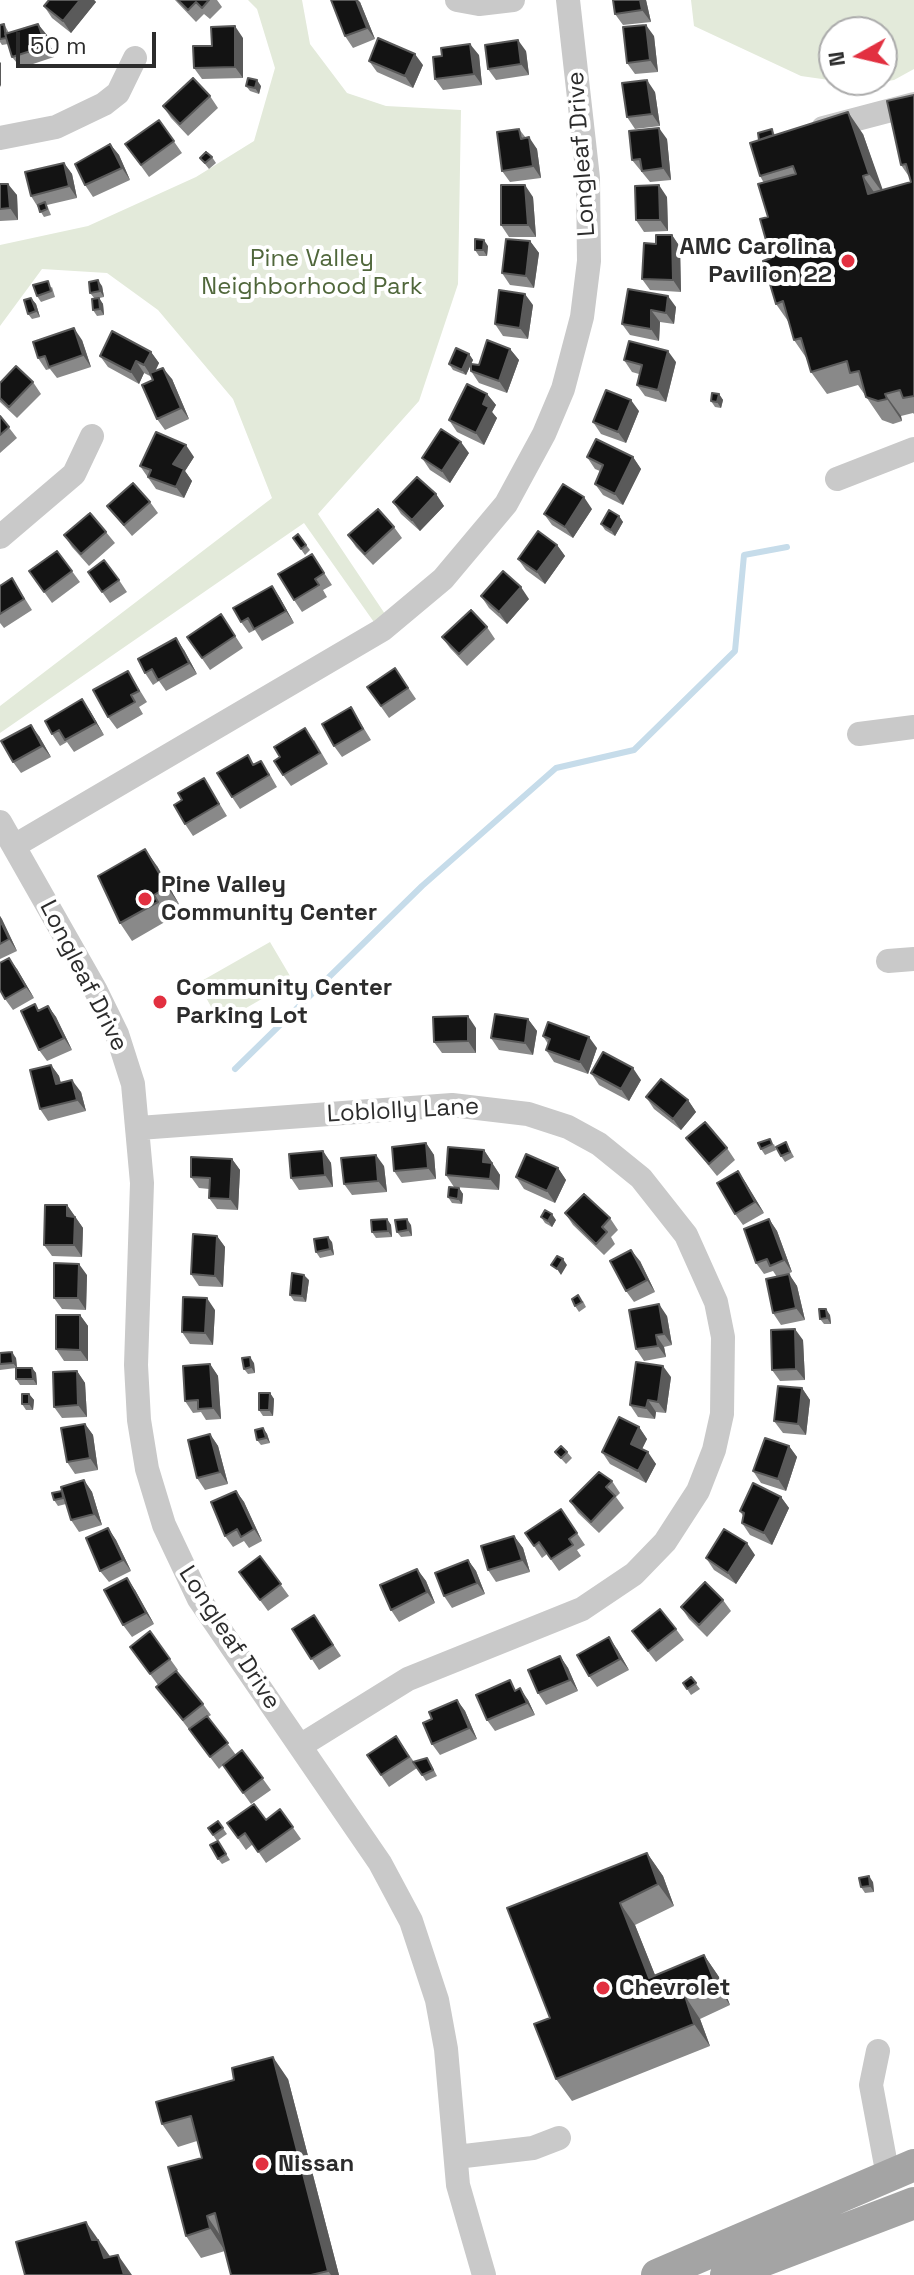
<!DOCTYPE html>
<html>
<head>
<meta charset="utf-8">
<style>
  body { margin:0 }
  #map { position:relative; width:914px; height:2275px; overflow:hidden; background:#fff; font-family:"Space Grotesk",sans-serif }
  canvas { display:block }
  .north { position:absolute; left:818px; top:16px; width:80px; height:80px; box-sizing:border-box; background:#fff; border:2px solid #ababab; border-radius:50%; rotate:262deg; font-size:22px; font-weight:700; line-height:32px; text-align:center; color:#2c2c2c }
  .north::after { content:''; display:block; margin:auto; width:28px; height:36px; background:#e23040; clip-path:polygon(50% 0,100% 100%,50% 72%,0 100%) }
  .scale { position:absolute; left:16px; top:32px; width:140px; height:36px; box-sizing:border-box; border:4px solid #2c2c2c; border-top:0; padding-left:10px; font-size:24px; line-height:28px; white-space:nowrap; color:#2c2c2c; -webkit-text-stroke:6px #fff; paint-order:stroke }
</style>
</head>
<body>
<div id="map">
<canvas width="914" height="2275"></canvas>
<div class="north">N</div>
<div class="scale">50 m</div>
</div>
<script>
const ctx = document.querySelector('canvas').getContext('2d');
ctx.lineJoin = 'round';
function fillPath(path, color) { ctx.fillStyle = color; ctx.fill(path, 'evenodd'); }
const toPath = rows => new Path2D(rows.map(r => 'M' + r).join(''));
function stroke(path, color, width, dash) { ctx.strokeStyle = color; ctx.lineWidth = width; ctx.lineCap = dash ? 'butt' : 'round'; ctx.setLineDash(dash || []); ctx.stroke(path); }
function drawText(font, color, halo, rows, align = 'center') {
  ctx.font = font + ' "Space Grotesk",sans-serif'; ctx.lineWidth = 8; ctx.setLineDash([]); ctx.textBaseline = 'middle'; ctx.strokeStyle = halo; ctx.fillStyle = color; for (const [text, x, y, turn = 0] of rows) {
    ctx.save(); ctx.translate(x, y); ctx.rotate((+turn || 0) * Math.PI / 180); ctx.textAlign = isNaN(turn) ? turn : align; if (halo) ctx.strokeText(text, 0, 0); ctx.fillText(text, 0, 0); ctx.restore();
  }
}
fillPath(toPath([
  [248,0,302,0,310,44,347,93,386,106,461,110,458,284,419,401,318,514,385,614,376,625,304,523,0,733,0,706,272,498,233,399,158,310,107,273,42,269,0,326,0,245,88,226,196,177,254,141,275,68,257,9],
  [691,0,914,0,914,69,894,80,864,85,801,76,694,26],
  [882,32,882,80,834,80,834,32],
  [270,942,293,981,220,1023,198,983]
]), '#e3eada');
stroke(toPath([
  [235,1069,422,886,556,768,634,750,735,651,744,555,787,547]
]), '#c6dcea', 6);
stroke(toPath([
  [457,0,479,4,513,0],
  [823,128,914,104],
  [0,138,56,127,104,104,118,93,135,58],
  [837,479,914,449],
  [0,537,74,474,92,436],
  [859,734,914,727],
  [0,822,96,991,117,1034,133,1084,142,1183,136,1365,139,1420,147,1469,164,1525,199,1599,380,1863,411,1921,437,2000,446,2049,458,2185,484,2275],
  [14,846,382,630,443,579,506,504,544,434,563,389,582,317,589,261,588,178,568,0],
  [888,961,914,959],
  [139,1128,452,1105,528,1114,568,1127,599,1144,641,1178,686,1235,716,1302,723,1337,722,1414,714,1450,698,1491,665,1542,634,1574,582,1609,408,1679,300,1746],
  [878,2051,871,2085,888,2176],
  [456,2157,533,2148,559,2138]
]), '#c9c9c9', 24);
stroke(toPath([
  [657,2275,914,2165],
  [726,2275,914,2203]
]), '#a4a4a4', 32);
fillPath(toPath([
  [49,0,94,0,96,2,71,33,52,18,44,6],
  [175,0,217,0,222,7,210,19,204,14,196,22],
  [613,0,646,0,651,22,623,25,615,14],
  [360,2,375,39,353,48,345,36],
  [4,24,9,33,47,35,54,57,21,68,12,57,8,44,2,45,0,42,0,25],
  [654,36,658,72,635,74,627,63],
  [243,38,243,78,202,79,194,68,212,46],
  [526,51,529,75,496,80,488,69],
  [479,55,482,85,443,90,435,79],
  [369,61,423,65,413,88,377,72],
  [246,86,261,86,259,94,250,91],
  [655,92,660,126,635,129,627,117],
  [914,95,914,414,913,413,901,416,902,421,893,424,882,420,858,385,827,394,811,372,807,359,794,340,790,324,776,304,764,183,760,176,772,129,775,135,863,134,882,190,911,182,910,178,901,165],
  [210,96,218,108,188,136,171,118,163,106],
  [159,120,182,153,149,177,125,144],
  [519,129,526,138,537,149,541,178,510,182,502,171],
  [667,139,671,180,650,182,632,160],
  [110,144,119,155,130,180,93,197,85,185],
  [212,157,216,163,209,169,200,158],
  [64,163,72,174,77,198,47,205,51,215,44,217,31,196],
  [0,184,17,195,18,220,0,221],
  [533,197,536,237,509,237,501,225],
  [667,197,668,231,644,232,636,220],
  [672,235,680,247,681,292,650,290,642,279],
  [530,241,539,253,534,288,510,285,502,273],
  [488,246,487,256,479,256,475,250],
  [102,286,104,297,95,299,90,293],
  [52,287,55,297,41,302,37,296],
  [628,289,676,307,674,324,660,322,659,341,630,335,622,324],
  [31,298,36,304,40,317,32,319,28,314],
  [99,298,103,304,104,315,97,316,93,310],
  [533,305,528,339,503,336,495,324],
  [82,340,91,367,57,378,50,369,46,370,38,358],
  [510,349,519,360,507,393,479,383,471,371,471,364,466,375,453,370,449,364,469,354,473,360,471,364,479,365],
  [151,352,159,363,155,372,172,379,189,419,165,430,157,419,153,380,152,377,144,373,139,384,108,367,100,356],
  [624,360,676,362,666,402,645,396,637,385,639,374,632,372],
  [33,382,41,394,17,418,0,402,0,383],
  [487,394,496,405,492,412,497,418,484,445,457,432,449,420],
  [719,394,723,400,721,408,715,407,711,401],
  [639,411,626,443,601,434,593,422],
  [0,416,17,438,0,453],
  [469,453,450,483,430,470,422,458],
  [194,457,185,471,192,481,184,498,156,489,140,466],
  [587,457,633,457,641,469,623,505,603,495,595,484,600,471,595,469],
  [436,494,444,506,420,531,401,514,393,502],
  [150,502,158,513,132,536,116,517,107,506],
  [592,509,573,538,552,525,544,514],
  [619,516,623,522,615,536,605,530,601,524],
  [394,527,402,538,373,565,356,547,348,535],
  [106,532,115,543,89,566,72,547,64,535],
  [298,534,310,550,305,555,293,538],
  [557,545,565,556,545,584,526,570,518,559],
  [57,551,80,582,52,603,29,571],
  [312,554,332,585,323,590,327,597,302,612,294,600],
  [88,572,119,580,127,592,110,603],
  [12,578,32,610,4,628,0,623,0,586],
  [272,586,280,598,294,623,262,641,255,630,249,633,241,622],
  [481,596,529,599,507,624,489,608],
  [221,614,243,648,210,670,187,637],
  [487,627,495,639,467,666,450,648,442,637],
  [184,650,197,674,166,691,159,681,153,685,145,673],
  [395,668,416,699,389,718,367,687],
  [128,671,147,702,139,707,143,714,117,729,108,717],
  [351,707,371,740,342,757,334,746],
  [90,711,104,735,74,752,67,742,60,746,52,734],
  [39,736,51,757,21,773,13,762],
  [314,740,328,764,291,786,283,775],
  [269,773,277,787,240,809,232,797],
  [204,778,227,816,193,836,185,824,182,800],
  [157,866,179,904,166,912,170,919,132,941,120,923],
  [0,916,17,951,0,959],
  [17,969,34,998,13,1010,5,999],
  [35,1004,39,1010,48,1006,56,1017,72,1050,47,1061,39,1050],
  [528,1019,537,1031,533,1055,499,1050,491,1038],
  [476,1028,476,1053,442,1053,434,1042],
  [543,1036,597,1048,588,1074,554,1062,546,1050,548,1044],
  [51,1065,59,1076,61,1083,81,1092,86,1111,48,1121,40,1109],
  [591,1073,641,1080,629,1101,599,1085],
  [646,1097,688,1100,696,1112,681,1130,654,1109],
  [686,1138,727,1148,735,1160,717,1176],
  [786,1142,794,1157,785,1162,781,1156],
  [426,1143,434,1155,436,1179,402,1183,394,1171],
  [774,1144,776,1150,765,1155,761,1149],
  [484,1150,500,1175,499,1190,454,1187,446,1175],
  [323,1151,331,1163,333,1187,299,1190,291,1178],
  [232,1159,240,1170,238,1210,217,1209,209,1198,209,1189,199,1188,191,1177],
  [384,1166,387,1192,352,1195,344,1184],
  [558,1168,566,1180,555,1203,524,1189,516,1177],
  [738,1171,764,1213,743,1225,735,1214],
  [459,1188,463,1194,462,1204,452,1203,448,1197],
  [67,1205,83,1228,82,1257,52,1256,44,1245],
  [565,1213,610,1218,618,1230,611,1237,615,1244,604,1255,573,1225],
  [541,1217,556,1220,552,1227,545,1223],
  [387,1219,391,1225,392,1237,376,1238,372,1232],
  [769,1219,777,1231,792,1272,783,1276,789,1274,797,1286,805,1320,781,1325,773,1313,777,1277,773,1271,764,1274,756,1263],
  [411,1225,412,1236,401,1237,397,1232],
  [217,1236,225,1247,223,1287,199,1286,191,1274],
  [332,1242,334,1255,320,1258,316,1252],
  [640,1261,655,1292,634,1302,626,1291],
  [87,1275,86,1310,62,1309,54,1298],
  [309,1280,306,1302,294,1301,290,1295],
  [583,1301,586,1307,579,1312,575,1306],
  [215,1310,213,1345,190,1344,182,1332],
  [80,1315,88,1326,88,1361,64,1361,56,1349],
  [830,1315,831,1324,824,1324,820,1319],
  [667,1316,672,1345,664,1347,666,1357,644,1361,636,1349],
  [803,1340,805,1380,780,1381,772,1370],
  [0,1353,16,1358,17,1368,32,1368,36,1373,37,1385,20,1385,16,1379,16,1368,0,1370],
  [254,1363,255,1373,248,1374,244,1369],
  [210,1364,218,1376,221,1419,206,1420,201,1412,193,1413,185,1401],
  [77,1371,85,1383,87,1417,62,1418,54,1407],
  [671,1377,666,1413,656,1412,655,1419,638,1417,630,1405],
  [802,1388,810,1400,806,1435,783,1433,774,1421],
  [270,1393,274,1399,273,1416,263,1416,259,1410],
  [29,1394,34,1400,33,1410,26,1410,22,1404],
  [85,1424,93,1435,98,1470,75,1474,67,1462],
  [639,1427,647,1439,642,1449,656,1464,646,1483,610,1464,602,1452],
  [263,1428,267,1434,270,1443,261,1445,257,1440],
  [210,1434,218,1446,228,1484,205,1490,197,1478],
  [789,1446,797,1457,786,1491,761,1483,753,1471],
  [555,1452,567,1452,572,1458,566,1464],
  [84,1480,92,1492,102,1525,79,1532,71,1520,66,1504,58,1506,54,1500,62,1491],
  [612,1481,620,1493,616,1497,624,1508,599,1533,578,1513,570,1501],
  [236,1491,244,1502,262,1541,249,1548,244,1541,233,1547,225,1536],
  [781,1497,789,1508,772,1545,750,1535,742,1523,743,1516,740,1511],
  [561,1509,585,1545,577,1550,581,1556,559,1571,547,1554,542,1558,525,1533],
  [108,1528,116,1540,131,1571,109,1582,100,1571],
  [514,1536,523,1548,530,1572,496,1582,488,1570],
  [755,1555,736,1584,714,1570,706,1558],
  [260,1556,289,1596,268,1611,239,1572],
  [468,1560,476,1571,485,1594,452,1608,444,1596],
  [417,1569,426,1581,435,1603,399,1622,391,1610],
  [135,1590,154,1624,132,1637,123,1625],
  [723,1600,731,1611,707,1637,689,1619,681,1607],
  [322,1627,341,1656,319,1670,292,1629],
  [676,1629,684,1640,656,1662,632,1631],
  [150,1631,178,1670,177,1671,203,1704,211,1715,208,1717,236,1755,242,1750,271,1790,251,1804,223,1765,219,1769,165,1698,156,1687,158,1685,130,1647],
  [617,1649,629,1670,597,1687,589,1676],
  [560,1656,568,1668,578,1691,546,1705,538,1693],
  [691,1677,700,1689,691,1695,683,1683],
  [517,1690,528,1700,535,1715,495,1731,487,1720],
  [457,1700,465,1711,477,1739,440,1755,432,1744,432,1719],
  [396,1736,414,1762,431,1764,437,1776,426,1781,417,1767,417,1768,389,1787,367,1755],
  [280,1809,301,1839,266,1863,253,1844,246,1850,227,1823,266,1820],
  [218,1821,227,1834,217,1841,208,1828],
  [218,1841,230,1860,222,1864,218,1859],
  [647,1853,663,1876,674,1906,635,1925,655,1975,704,1955,719,1977,730,2005,700,2019,710,2046,572,2101,556,2079,550,2018],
  [873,1882,874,1892,865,1893,861,1887],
  [288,2079,339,2275,231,2275,225,2251,201,2258,186,2236,202,2158,197,2141,178,2147,162,2124]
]), '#898989');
fillPath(toPath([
  [80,0,94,0,96,2,71,33,63,21],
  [356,0,358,0,360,2,375,39,367,28],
  [640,0,646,0,651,22,642,10],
  [38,24,47,35,54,57,46,46],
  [646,25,654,36,658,72,650,60],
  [235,26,243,38,243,78,235,67],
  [518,40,526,51,529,75,521,64],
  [470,44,479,55,482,85,474,74],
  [415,54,423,65,413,88,405,76],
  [0,62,1,63,1,87,0,85],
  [257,80,261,86,259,94,255,88],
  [647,80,655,92,660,126,652,114],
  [848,112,863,134,885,196,869,174],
  [659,128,667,139,671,180,663,168],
  [529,137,537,149,541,178,533,166],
  [110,144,119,155,130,180,122,168],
  [64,163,72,174,77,198,69,186],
  [863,176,878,198,868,194],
  [8,184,17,195,18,220,10,208],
  [525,185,533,197,536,237,528,225],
  [659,185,667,197,668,231,660,220],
  [672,235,680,247,681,292,673,280],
  [484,240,488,246,487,256,483,250],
  [530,241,539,253,534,288,526,276],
  [98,280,102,286,104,297,100,291],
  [525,294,533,305,528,339,520,328],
  [668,296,676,307,674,324,666,313],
  [31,298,36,304,40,317,36,311],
  [99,298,103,304,104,315,100,309],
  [651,310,660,322,659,341,651,329],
  [74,328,82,340,91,367,83,355],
  [510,349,519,360,507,393,499,381],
  [668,351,676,362,666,402,658,390],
  [151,352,159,363,152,377,144,365],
  [469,354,473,360,466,375,462,370],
  [136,361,144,373,139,384,131,372],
  [163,368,172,379,189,419,181,408],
  [487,394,496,405,492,412,497,418,484,445,476,433,483,404],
  [719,394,723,400,721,408,717,402],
  [885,394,901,416,902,421,887,399],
  [631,400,639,411,626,443,618,432],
  [461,442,469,453,450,483,442,471],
  [186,445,194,457,185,471,192,481,184,498,176,487,173,464],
  [633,457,641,469,623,505,615,494],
  [436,494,444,506,420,531,412,520],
  [584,497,592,509,573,538,565,527],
  [619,516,623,522,615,536,611,530],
  [557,545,565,556,545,584,537,572],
  [272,586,280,598,294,623,286,611],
  [521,587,529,599,507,624,499,612],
  [176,638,184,650,197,674,189,663],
  [82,699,90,711,104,735,96,723],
  [31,725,39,736,51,757,42,746],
  [145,849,157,866,179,904,167,887],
  [0,916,2,919,17,951,9,939,0,920],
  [9,958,17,969,34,998,26,987],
  [48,1006,56,1017,72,1050,64,1038],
  [468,1016,476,1028,476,1053,468,1041],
  [528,1019,537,1031,533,1055,525,1043],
  [589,1037,597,1048,588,1074,580,1062],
  [51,1065,59,1076,64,1096,56,1084],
  [633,1068,641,1080,629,1101,621,1089],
  [72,1080,81,1092,86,1111,77,1100],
  [688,1100,696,1112,681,1130,673,1119],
  [426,1143,434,1155,436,1179,428,1168],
  [484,1150,492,1162,491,1174,483,1162],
  [323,1151,331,1163,333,1187,325,1175],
  [376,1155,384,1166,387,1192,378,1181],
  [232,1159,240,1170,238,1210,230,1199],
  [492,1163,500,1175,499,1190,490,1179],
  [558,1168,566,1180,555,1203,547,1191],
  [738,1171,746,1183,764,1213,755,1202],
  [459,1188,463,1194,462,1204,458,1199],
  [67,1205,83,1228,82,1257,74,1245,67,1216],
  [552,1214,556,1220,552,1227,548,1221],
  [387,1219,391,1225,392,1237,388,1231],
  [407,1219,411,1225,412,1236,408,1230],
  [769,1219,777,1231,792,1272,784,1260],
  [217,1236,225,1247,223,1287,215,1276],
  [328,1237,332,1242,334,1255,330,1249],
  [631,1250,640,1261,655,1292,647,1280],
  [563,1259,567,1265,561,1275,557,1269],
  [79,1264,87,1275,86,1310,78,1298],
  [789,1274,797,1286,805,1320,796,1308],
  [304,1275,309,1280,306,1302,302,1296],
  [207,1298,215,1310,213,1345,205,1333],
  [659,1304,667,1316,672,1345,664,1334],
  [826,1309,830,1315,831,1324,827,1318],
  [80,1315,88,1326,88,1361,80,1350],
  [795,1329,803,1340,805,1380,796,1369],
  [656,1335,664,1347,666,1357,658,1346],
  [12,1352,16,1358,17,1368,13,1363],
  [250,1357,254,1363,255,1373,251,1367],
  [210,1364,218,1376,221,1419,213,1408],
  [663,1366,671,1377,666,1413,658,1402],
  [32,1368,36,1373,37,1385,33,1379],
  [77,1371,85,1383,87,1417,78,1405],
  [802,1388,810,1400,806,1435,798,1424],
  [270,1393,274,1399,273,1416,269,1410],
  [29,1394,34,1400,33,1410,29,1404],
  [648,1400,656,1412,655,1419,646,1408],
  [85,1424,93,1435,98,1470,90,1458],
  [639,1427,647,1439,639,1455,631,1444],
  [263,1428,267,1434,270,1443,266,1438],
  [210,1434,218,1446,228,1484,220,1472],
  [789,1446,797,1457,786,1491,778,1479],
  [648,1452,656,1464,646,1483,638,1471],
  [84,1480,92,1492,102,1525,94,1514],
  [236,1491,244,1502,262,1541,254,1529],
  [781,1497,789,1508,772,1545,764,1533],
  [108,1528,116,1540,131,1571,123,1560],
  [514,1536,523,1548,530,1572,522,1560],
  [747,1543,755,1555,736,1584,728,1573],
  [468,1560,476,1571,485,1594,477,1583],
  [417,1569,426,1581,435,1603,427,1592],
  [127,1578,135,1590,154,1624,146,1613],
  [609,1637,617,1649,629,1670,620,1659],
  [560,1656,568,1668,578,1691,570,1680],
  [520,1688,528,1700,535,1715,527,1703],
  [457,1700,465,1711,477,1739,469,1728],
  [647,1853,663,1876,674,1906,658,1884],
  [869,1876,873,1882,874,1892,870,1886],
  [620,1903,635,1925,665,2000,649,1978],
  [704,1955,719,1977,730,2005,715,1983],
  [685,1996,700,2019,710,2046,694,2024],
  [273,2057,288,2079,339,2275,331,2275,328,2271],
  [207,2216,222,2238,225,2251,210,2228],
  [86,2222,114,2262,116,2275,92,2240],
  [118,2255,132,2275,124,2275]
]), '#5a5a5a');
const building = toPath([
  [49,0,80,0,63,21,44,6,49,0],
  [178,0,209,0,202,8,196,2,188,10,178,0],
  [331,0,356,0,367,28,345,36,331,0],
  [613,0,640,0,642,10,615,14,613,0],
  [4,24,6,38,0,39,0,25,4,24],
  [38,24,46,46,12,57,5,34,38,24],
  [646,25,650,60,627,63,623,27,646,25],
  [235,26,235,67,194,68,193,46,212,46,211,27,235,26],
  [378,38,415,54,405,76,369,61,378,38],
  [518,40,521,64,488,69,485,45,518,40],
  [470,44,474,74,435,79,433,57,442,56,441,48,470,44],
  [193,78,210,96,180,124,163,106,193,78],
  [248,78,257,80,255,88,246,86,248,78],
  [647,80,652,114,627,117,622,83,647,80],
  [914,95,914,396,903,398,900,390,885,394,887,399,878,401,866,397,859,371,850,373,847,361,811,372,801,338,794,340,783,301,776,304,763,261,771,258,760,219,768,217,758,184,796,174,793,166,760,176,750,143,848,112,869,174,863,176,868,194,911,182,906,164,901,165,887,101,914,95],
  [159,120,174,141,141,165,125,144,159,120],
  [659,128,663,168,642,171,640,159,632,160,629,131,659,128],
  [519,129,521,139,529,137,533,166,502,171,497,132,519,129],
  [772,129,773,135,759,140,758,133,772,129],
  [110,144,122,168,85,185,75,164,110,144],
  [206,152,212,157,205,163,200,158,206,152],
  [64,163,69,186,31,196,25,172,64,163],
  [0,184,8,184,10,208,0,209,0,184],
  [501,185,525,185,528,225,501,225,501,185],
  [659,185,660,220,636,220,635,186,659,185],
  [45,202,47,209,40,212,38,205,45,202],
  [656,235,672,235,673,280,642,279,644,243,656,244,656,235],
  [475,239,484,240,483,250,475,250,475,239],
  [506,239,530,241,526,276,502,273,506,239],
  [98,280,100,291,90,293,89,282,98,280],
  [48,281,51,291,37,296,33,285,48,281],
  [628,289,668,296,666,313,651,310,651,329,622,324,628,289],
  [499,290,525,294,520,328,495,324,499,290],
  [31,298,36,311,28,314,24,300,31,298],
  [99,298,100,309,93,310,92,299,99,298],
  [74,328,83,355,49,367,45,356,38,358,33,342,74,328],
  [112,331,151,352,144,365,136,361,131,372,100,356,112,331],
  [487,340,510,349,499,381,471,371,471,364,479,365,487,340],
  [629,341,668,351,658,390,637,385,642,365,624,360,629,341],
  [456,348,469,354,462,370,449,364,456,348],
  [16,366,33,382,9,407,0,398,0,383,16,366],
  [163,368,181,408,157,419,142,385,153,380,150,373,163,368],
  [467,384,487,394,483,404,489,407,476,433,449,420,467,384],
  [606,390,631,400,618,432,593,422,606,390],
  [712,393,719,394,717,402,711,401,712,393],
  [0,416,9,427,0,435,0,416],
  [441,429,461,442,442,471,422,458,441,429],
  [156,432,186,445,173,464,184,469,176,487,148,477,151,470,140,466,156,432],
  [596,439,633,457,615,494,595,484,603,465,587,457,596,439],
  [417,477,436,494,412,520,393,502,417,477],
  [133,483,150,502,124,525,107,506,133,483],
  [563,484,584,497,565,527,544,514,563,484],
  [378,509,394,527,365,554,348,535,378,509],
  [609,510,619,516,611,530,601,524,609,510],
  [90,513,106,532,81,554,64,535,90,513],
  [538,531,557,545,537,572,518,559,538,531],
  [298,534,306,545,301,549,293,538,298,534],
  [57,551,72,571,44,592,29,571,57,551],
  [312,554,324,573,315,579,319,585,294,600,278,574,312,554],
  [104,560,119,580,102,592,88,572,104,560],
  [503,571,521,587,499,612,481,596,503,571],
  [12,578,24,599,0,614,0,586,12,578],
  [272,586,286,611,254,629,248,618,241,622,233,608,272,586],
  [471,610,487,627,459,654,442,637,471,610],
  [221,614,235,636,202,658,187,637,221,614],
  [176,638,189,663,158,680,152,669,145,673,138,659,176,638],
  [395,668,408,688,381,706,367,687,395,668],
  [128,671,139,691,131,695,135,702,108,717,93,690,128,671],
  [82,699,96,723,65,740,59,730,52,734,45,721,82,699],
  [351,707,363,729,334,746,322,724,351,707],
  [31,725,42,746,13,762,1,741,31,725],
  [305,728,320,753,283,775,274,761,280,757,274,747,305,728],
  [248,755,253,765,261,761,269,775,232,797,217,773,248,755],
  [204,778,219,804,185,824,174,805,182,800,178,793,204,778],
  [145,849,167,887,154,895,158,902,120,923,98,876,145,849],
  [0,920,9,939,0,944,0,920],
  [9,958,26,987,5,999,0,990,0,963,9,958],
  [35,1004,38,1011,48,1006,64,1038,39,1050,21,1011,35,1004],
  [495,1014,528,1019,525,1043,491,1038,495,1014],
  [468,1016,468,1041,434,1042,433,1017,468,1016],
  [548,1022,589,1037,580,1062,546,1050,550,1039,543,1036,548,1022],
  [603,1052,633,1068,621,1089,591,1073,603,1052],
  [51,1065,56,1084,72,1080,77,1100,40,1109,30,1070,51,1065],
  [661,1079,688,1100,673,1119,646,1097,661,1079],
  [705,1122,727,1148,709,1164,686,1138,705,1122],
  [770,1139,772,1144,761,1149,758,1143,770,1139],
  [786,1142,790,1152,781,1156,776,1147,786,1142],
  [426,1143,428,1168,394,1171,392,1147,426,1143],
  [448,1147,484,1150,483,1162,492,1163,490,1179,446,1175,448,1147],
  [323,1151,325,1175,291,1178,289,1154,323,1151],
  [526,1154,558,1168,547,1191,516,1177,526,1154],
  [376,1155,378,1181,344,1184,341,1158,376,1155],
  [191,1157,232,1159,230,1199,209,1198,210,1178,191,1177,191,1157],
  [738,1171,755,1202,735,1214,717,1183,738,1171],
  [449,1187,459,1188,458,1199,448,1197,449,1187],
  [584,1194,610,1218,602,1227,607,1232,596,1244,565,1213,584,1194],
  [45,1205,67,1205,67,1216,75,1217,74,1245,44,1245,45,1205],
  [545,1210,552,1214,548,1221,541,1217,545,1210],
  [387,1219,388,1231,372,1232,371,1220,387,1219],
  [407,1219,408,1230,397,1232,395,1220,407,1219],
  [769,1219,784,1260,770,1266,767,1259,756,1263,744,1229,769,1219],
  [193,1234,217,1236,215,1276,191,1274,193,1234],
  [328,1237,330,1249,316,1252,314,1239,328,1237],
  [631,1250,647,1280,626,1291,610,1261,631,1250],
  [557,1256,563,1259,557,1269,551,1265,557,1256],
  [54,1263,79,1264,78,1298,54,1298,54,1263],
  [292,1273,304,1275,302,1296,290,1295,292,1273],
  [789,1274,796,1308,773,1313,766,1279,789,1274],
  [578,1295,582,1302,575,1306,572,1299,578,1295],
  [183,1297,207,1298,205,1333,182,1332,183,1297],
  [659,1304,664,1334,656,1335,658,1346,636,1349,629,1310,659,1304],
  [819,1309,826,1309,827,1318,820,1319,819,1309],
  [56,1315,80,1315,80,1350,56,1349,56,1315],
  [795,1329,796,1369,772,1370,771,1330,795,1329],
  [12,1352,13,1363,0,1364,0,1353,12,1352],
  [250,1357,251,1367,244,1369,242,1358,250,1357],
  [636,1362,663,1366,658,1402,648,1400,646,1408,630,1405,636,1362],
  [210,1364,213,1408,198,1409,198,1400,185,1401,183,1366,210,1364],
  [16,1368,32,1368,33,1379,16,1379,16,1368],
  [77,1371,78,1405,54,1407,53,1372,77,1371],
  [778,1386,802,1388,798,1424,774,1421,778,1386],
  [259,1393,270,1393,269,1410,259,1410,259,1393],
  [22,1394,29,1394,29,1404,22,1404,22,1394],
  [619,1417,639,1427,631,1444,648,1452,638,1471,602,1452,619,1417],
  [85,1424,90,1458,67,1462,61,1428,85,1424],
  [263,1428,266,1438,257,1440,255,1430,263,1428],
  [210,1434,220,1472,197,1478,188,1440,210,1434],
  [765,1438,789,1446,778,1479,753,1471,765,1438],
  [561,1446,567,1452,561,1458,555,1452,561,1446],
  [599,1472,612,1481,606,1487,615,1496,591,1522,570,1501,599,1472],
  [84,1480,94,1514,71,1520,61,1487,84,1480],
  [753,1483,781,1497,764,1533,742,1523,744,1513,740,1511,753,1483],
  [62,1491,63,1498,54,1500,52,1493,62,1491],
  [236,1491,254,1529,241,1537,237,1529,225,1536,211,1502,236,1491],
  [561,1509,577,1533,569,1539,573,1545,551,1559,539,1542,534,1546,525,1533,561,1509],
  [108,1528,123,1560,100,1571,86,1538,108,1528],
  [724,1529,747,1543,728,1573,706,1558,724,1529],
  [514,1536,522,1560,488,1570,481,1546,514,1536],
  [260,1556,281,1584,260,1600,239,1572,260,1556],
  [468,1560,477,1583,444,1596,435,1573,468,1560],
  [417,1569,427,1592,391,1610,380,1585,417,1569],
  [127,1578,146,1613,123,1625,104,1590,127,1578],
  [705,1582,723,1600,699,1625,681,1607,705,1582],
  [660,1609,676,1629,648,1651,632,1631,660,1609],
  [314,1615,333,1645,311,1659,292,1629,314,1615],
  [150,1631,170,1659,150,1674,130,1647,150,1631],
  [609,1637,620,1659,589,1676,577,1655,609,1637],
  [560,1656,570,1680,538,1693,528,1670,560,1656],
  [176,1671,203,1704,183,1720,156,1687,176,1671],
  [691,1677,696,1683,687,1689,683,1683,691,1677],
  [510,1680,515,1691,520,1688,527,1703,487,1720,476,1695,510,1680],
  [457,1700,469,1728,432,1744,423,1723,432,1719,429,1712,457,1700],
  [207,1716,228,1743,210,1757,189,1729,207,1716],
  [396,1736,409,1757,381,1775,367,1755,396,1736],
  [242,1750,263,1778,243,1793,223,1765,242,1750],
  [427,1758,433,1770,422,1775,413,1762,427,1758],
  [254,1804,266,1820,280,1809,293,1827,258,1852,245,1833,238,1838,227,1823,254,1804],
  [218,1821,223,1828,213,1835,208,1828,218,1821],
  [218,1841,226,1854,218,1859,210,1845,218,1841],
  [647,1853,658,1884,620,1903,649,1978,704,1955,715,1983,685,1996,694,2024,556,2079,534,2024,550,2018,507,1908,647,1853],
  [869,1876,870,1886,861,1887,859,1878,869,1876],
  [273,2057,328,2271,311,2275,231,2275,215,2213,207,2216,210,2228,186,2236,168,2167,202,2158,191,2116,162,2124,156,2102,234,2080,232,2068,273,2057],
  [86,2222,92,2240,98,2240,104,2258,118,2255,124,2275,25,2275,16,2242,86,2222]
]);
fillPath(building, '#131313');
stroke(building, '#5a5a5a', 2);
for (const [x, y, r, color] of [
  [848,261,8,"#e23040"],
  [145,899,8,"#e23040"],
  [160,1002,8,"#e23040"],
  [603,1988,8,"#e23040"],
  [262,2164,8,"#e23040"]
]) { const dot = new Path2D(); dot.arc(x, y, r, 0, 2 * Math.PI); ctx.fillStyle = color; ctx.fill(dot); stroke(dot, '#fff', 3); }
drawText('24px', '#2c2c2c', '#fff', [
  ["Longleaf Drive",582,154,-94],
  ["Longleaf Drive",83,976,63],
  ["Loblolly Lane",403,1111,-3],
  ["Longleaf Drive",229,1638,57]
]);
drawText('bold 24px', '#2c2c2c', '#fff', [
  ["AMC Carolina",832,247,"right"],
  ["Pavilion 22",832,275,"right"],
  ["Pine Valley",161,885],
  ["Community Center",161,913],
  ["Community Center",176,988],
  ["Parking Lot",176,1016],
  ["Chevrolet",619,1988],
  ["Nissan",278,2164]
], 'left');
drawText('24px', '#50673b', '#fff', [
  ["Pine Valley",312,259],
  ["Neighborhood Park",312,287]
]);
</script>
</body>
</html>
